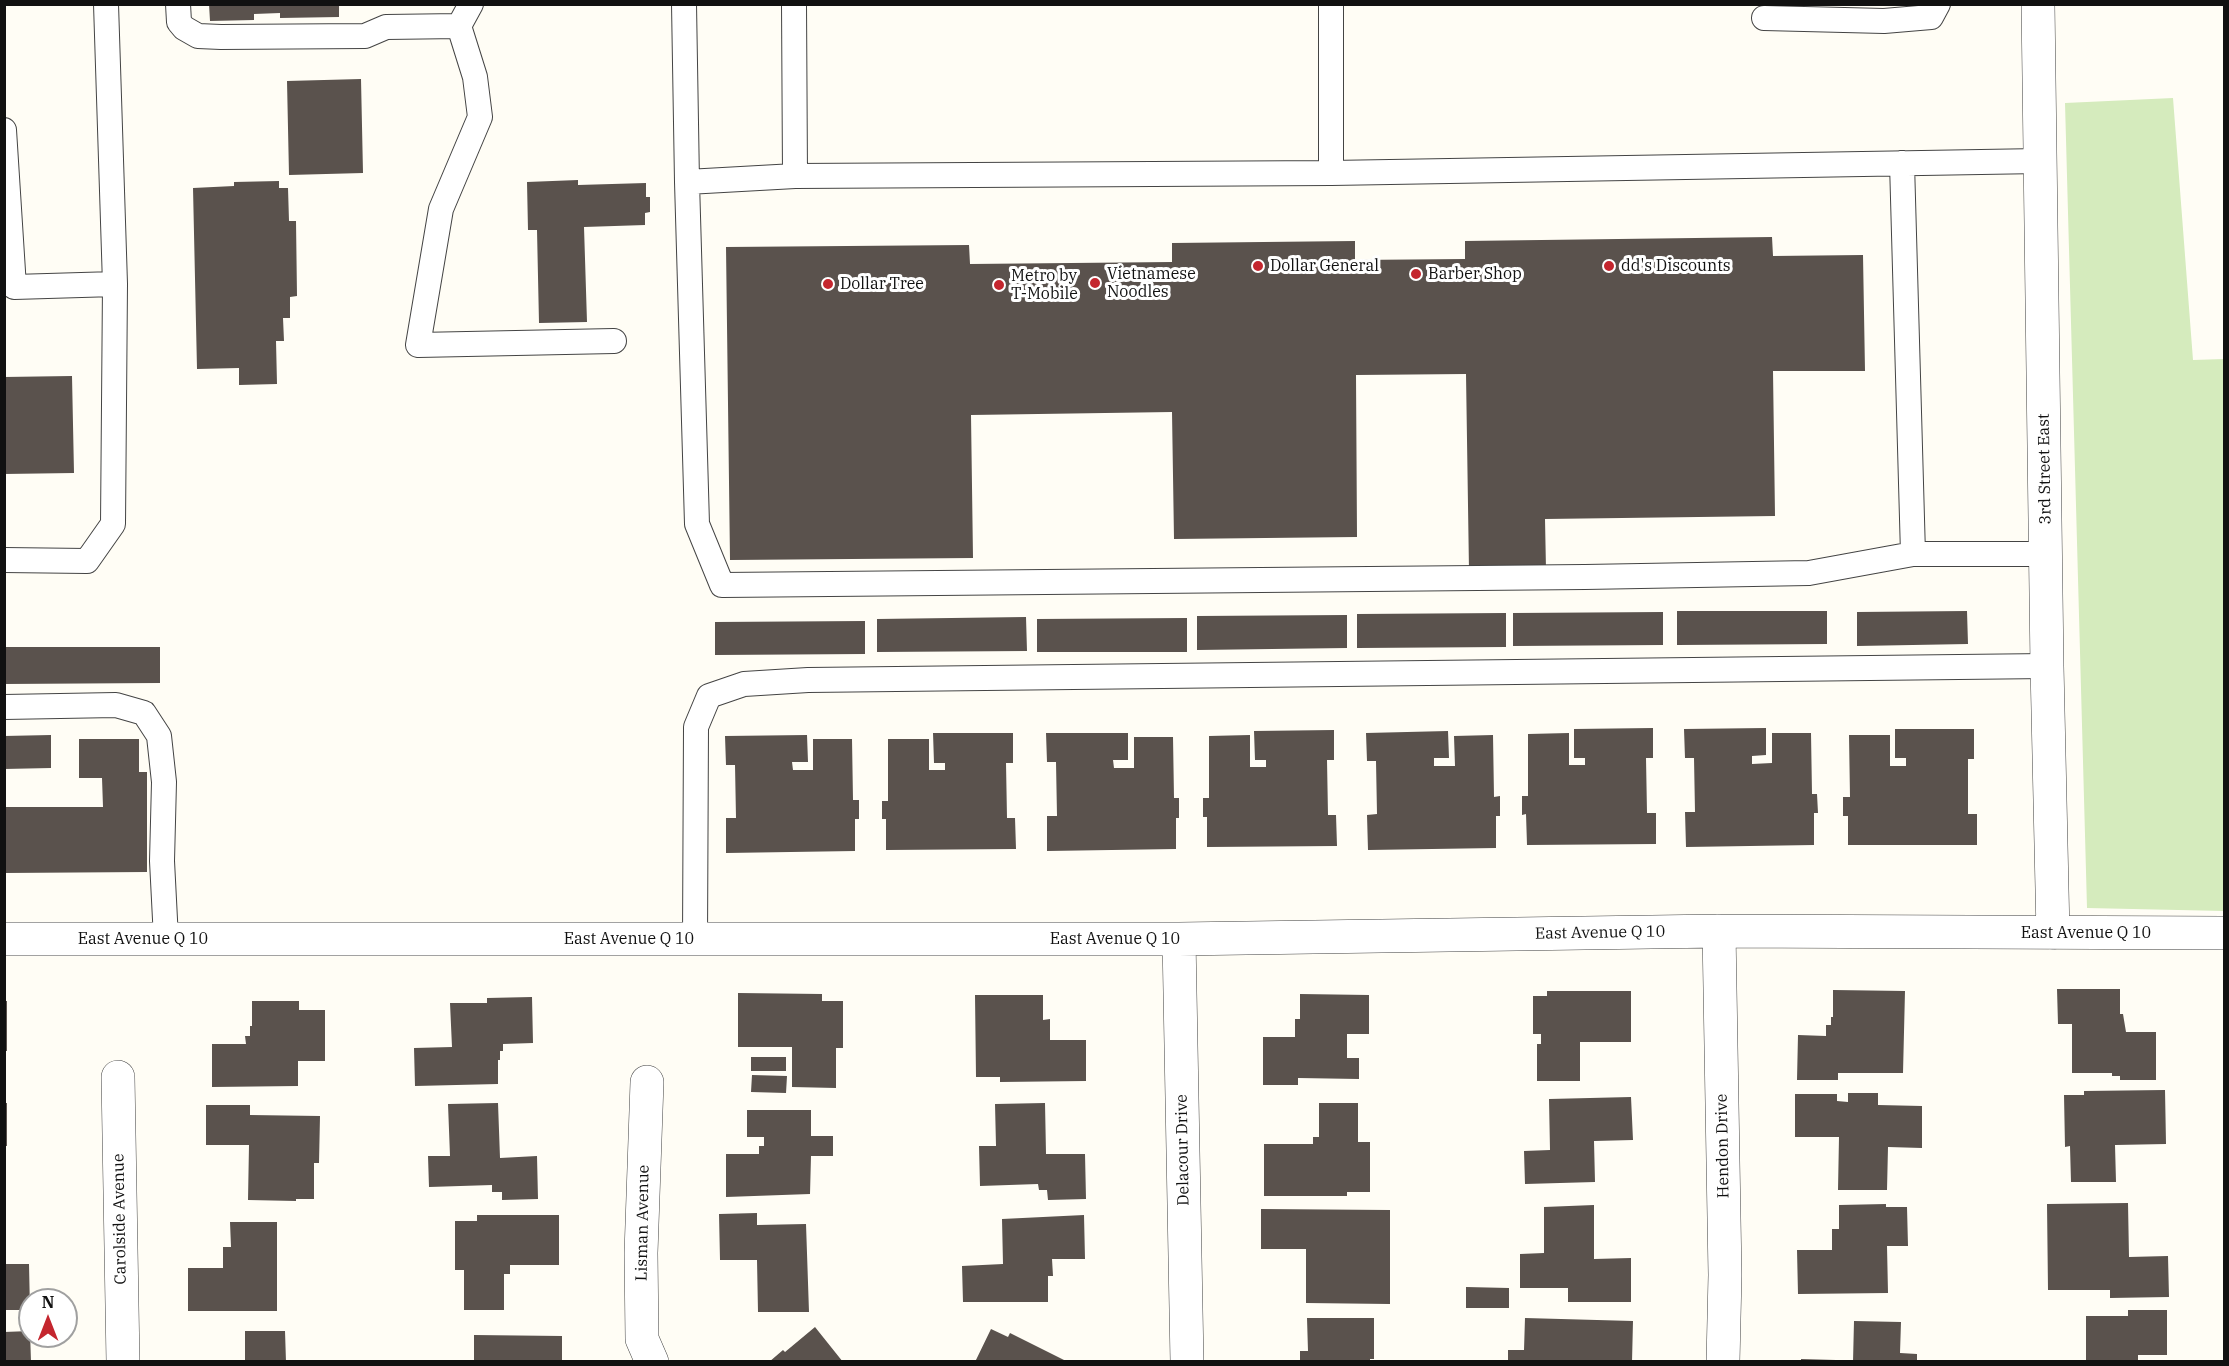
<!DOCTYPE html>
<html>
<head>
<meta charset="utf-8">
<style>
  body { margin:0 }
  #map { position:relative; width:2229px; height:1366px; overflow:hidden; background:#fffdf5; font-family:"IBM Plex Serif",serif }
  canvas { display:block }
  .frame { position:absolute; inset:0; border:6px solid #111; pointer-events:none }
  .north { position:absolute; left:18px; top:1288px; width:60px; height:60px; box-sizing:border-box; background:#fff; border:2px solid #a0a0a0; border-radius:50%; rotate:0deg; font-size:16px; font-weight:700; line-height:24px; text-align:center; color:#111 }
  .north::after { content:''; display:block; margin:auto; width:21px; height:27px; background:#c4262e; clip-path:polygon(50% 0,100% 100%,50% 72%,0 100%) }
</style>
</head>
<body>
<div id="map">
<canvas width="2229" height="1366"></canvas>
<div class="frame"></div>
<div class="north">N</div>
</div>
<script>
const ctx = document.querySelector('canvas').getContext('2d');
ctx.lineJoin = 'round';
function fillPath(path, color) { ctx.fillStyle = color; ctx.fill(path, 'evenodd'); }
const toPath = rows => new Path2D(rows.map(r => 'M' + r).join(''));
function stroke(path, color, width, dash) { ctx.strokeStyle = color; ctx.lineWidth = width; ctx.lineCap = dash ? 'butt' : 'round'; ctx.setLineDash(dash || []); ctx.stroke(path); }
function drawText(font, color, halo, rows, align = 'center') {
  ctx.font = font + ' "IBM Plex Serif",serif'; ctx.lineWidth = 6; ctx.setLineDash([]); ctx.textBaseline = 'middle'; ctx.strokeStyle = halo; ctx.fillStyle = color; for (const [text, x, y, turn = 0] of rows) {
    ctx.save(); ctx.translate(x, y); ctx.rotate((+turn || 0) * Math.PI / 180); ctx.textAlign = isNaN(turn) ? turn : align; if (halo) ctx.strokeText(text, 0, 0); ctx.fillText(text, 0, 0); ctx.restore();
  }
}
fillPath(toPath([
  [2173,98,2193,360,2224,359,2224,911,2087,908,2065,103]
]), '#d5ebbd');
fillPath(toPath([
  [209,4,339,4,339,17,280,18,280,13,254,14,254,20,210,21],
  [361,79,363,173,289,175,287,81],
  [578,180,578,185,646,183,646,197,650,197,650,212,645,213,645,225,584,227,587,322,539,323,537,230,528,230,527,182],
  [279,181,279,188,288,188,289,221,296,221,297,296,290,297,290,318,283,318,284,341,276,341,277,384,239,385,239,368,197,369,193,188,234,186,234,182],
  [1772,237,1773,256,1863,255,1865,371,1773,371,1775,516,1545,519,1546,570,1469,571,1466,374,1356,375,1357,537,1174,539,1172,412,971,415,973,558,730,560,726,247,969,245,970,264,1172,262,1172,243,1355,241,1355,260,1465,259,1465,241],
  [72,376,74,473,4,474,4,377],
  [1677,611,1827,611,1827,644,1677,645],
  [1967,611,1968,644,1857,646,1857,612],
  [1663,612,1663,645,1513,646,1513,613],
  [1506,613,1506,647,1357,648,1357,614],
  [1347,615,1347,648,1197,650,1197,616],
  [1026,617,1027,651,877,652,877,619],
  [1187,618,1187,652,1037,652,1037,619],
  [865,621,865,654,715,655,715,622],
  [4,647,160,647,160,683,4,684],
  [1653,728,1653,758,1646,758,1647,813,1656,813,1656,844,1527,845,1526,814,1522,815,1522,796,1528,796,1528,734,1569,733,1569,765,1585,765,1585,758,1574,758,1574,729],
  [1766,728,1766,755,1752,756,1752,764,1772,763,1772,733,1811,733,1812,794,1817,794,1818,813,1814,813,1814,845,1686,847,1685,812,1695,812,1694,758,1685,758,1684,729],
  [1895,729,1974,729,1974,759,1968,759,1968,814,1977,814,1977,845,1848,845,1848,816,1843,816,1843,797,1850,797,1849,735,1890,735,1890,766,1906,766,1906,758,1895,758],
  [1334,730,1334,760,1327,760,1328,815,1336,815,1337,846,1207,847,1207,817,1203,817,1203,798,1209,798,1209,736,1250,735,1250,767,1266,767,1266,760,1255,760,1254,731],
  [1448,731,1449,758,1434,758,1434,766,1455,766,1454,736,1493,735,1494,797,1500,796,1500,816,1496,816,1496,848,1368,850,1367,815,1377,814,1376,761,1367,761,1366,733],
  [933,733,1013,733,1013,763,1006,763,1007,818,1015,818,1016,849,886,850,886,819,882,819,882,801,888,801,888,739,929,739,929,770,945,770,945,763,934,763],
  [1046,733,1128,733,1128,760,1113,760,1114,768,1134,768,1134,737,1173,737,1174,798,1179,798,1179,818,1176,818,1176,849,1047,851,1047,816,1057,816,1056,762,1047,762],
  [51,735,51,768,4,769,4,736],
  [807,735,808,762,792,762,793,770,813,770,813,739,852,739,853,800,859,800,859,819,855,819,855,851,726,853,726,818,736,818,735,765,726,765,725,736],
  [79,739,139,739,139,772,147,772,147,872,4,873,4,807,103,807,102,778,79,778],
  [2057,989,2120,989,2120,1014,2123,1014,2126,1032,2156,1032,2156,1080,2120,1080,2120,1076,2112,1076,2112,1073,2072,1073,2072,1024,2058,1024],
  [1833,990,1905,991,1903,1073,1838,1073,1838,1080,1797,1080,1798,1035,1826,1036,1826,1025,1831,1025,1831,1017,1833,1017],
  [1547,991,1631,991,1631,1042,1580,1042,1580,1081,1537,1081,1537,1044,1541,1044,1541,1034,1533,1034,1533,996,1547,996],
  [738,993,822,994,822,1001,843,1001,843,1048,836,1048,836,1088,792,1087,792,1047,738,1047],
  [1300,994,1369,995,1369,1034,1347,1034,1347,1058,1359,1058,1359,1079,1298,1078,1298,1085,1263,1085,1263,1037,1295,1037,1295,1019,1300,1019],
  [975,995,1043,995,1043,1020,1050,1019,1050,1040,1086,1040,1086,1081,1000,1082,1000,1077,976,1077],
  [532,997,533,1043,503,1044,503,1051,500,1051,500,1060,498,1060,498,1084,415,1086,414,1048,452,1047,450,1003,487,1003,487,998],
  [4,1001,7,1001,7,1051,4,1051],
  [252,1001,299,1001,299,1010,325,1010,325,1061,298,1061,298,1086,212,1087,212,1044,246,1044,245,1036,250,1036,250,1026,252,1026],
  [751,1057,786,1057,786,1071,751,1071],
  [752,1075,787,1076,786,1093,751,1092],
  [2165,1090,2166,1144,2115,1145,2116,1182,2071,1182,2070,1146,2065,1147,2064,1095,2084,1095,2084,1091],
  [1848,1093,1878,1093,1878,1105,1922,1106,1922,1148,1888,1147,1887,1190,1838,1190,1839,1137,1795,1137,1795,1094,1837,1094,1837,1101,1848,1102],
  [1631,1097,1633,1140,1594,1141,1595,1182,1525,1184,1524,1151,1550,1150,1549,1099],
  [5,1103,7,1103,7,1146,5,1146],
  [498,1103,500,1158,537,1156,538,1199,502,1200,502,1192,492,1192,492,1185,429,1187,428,1156,450,1156,448,1104],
  [1045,1103,1046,1154,1085,1154,1086,1199,1048,1200,1047,1190,1039,1190,1038,1184,980,1186,979,1146,996,1146,995,1104],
  [1319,1103,1358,1103,1358,1142,1370,1142,1370,1192,1347,1192,1347,1196,1264,1196,1264,1144,1313,1144,1313,1137,1319,1137],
  [206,1105,250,1105,250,1115,320,1116,319,1163,314,1163,314,1199,296,1199,296,1201,248,1200,249,1145,206,1145],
  [747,1110,811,1110,811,1136,833,1136,833,1156,811,1156,810,1194,726,1197,726,1154,759,1154,759,1146,764,1146,764,1137,747,1137],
  [2128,1203,2129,1257,2168,1256,2169,1297,2110,1298,2110,1290,2048,1290,2047,1204],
  [1886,1204,1886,1207,1907,1207,1908,1246,1887,1246,1888,1293,1798,1294,1797,1250,1832,1250,1832,1229,1839,1229,1839,1205],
  [1594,1205,1594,1259,1631,1258,1631,1302,1568,1302,1568,1288,1520,1288,1520,1254,1544,1253,1544,1207],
  [1261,1209,1390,1210,1390,1304,1306,1303,1306,1249,1261,1249],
  [757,1213,757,1225,806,1224,809,1312,758,1312,757,1260,720,1260,719,1214],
  [477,1215,559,1215,559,1265,510,1265,510,1274,504,1274,504,1310,464,1310,464,1270,455,1270,455,1221,477,1221],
  [1084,1215,1085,1259,1052,1259,1053,1276,1048,1276,1048,1302,963,1302,962,1266,1003,1264,1002,1219],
  [230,1222,277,1222,277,1311,188,1311,188,1268,223,1268,223,1247,231,1247],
  [4,1264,29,1264,30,1310,4,1310],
  [1466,1287,1509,1288,1509,1308,1466,1308],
  [2128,1310,2167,1310,2167,1355,2138,1355,2138,1362,2086,1362,2086,1316,2128,1316],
  [1307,1318,1374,1318,1374,1359,1370,1359,1370,1362,1300,1362,1300,1351,1308,1351],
  [1525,1318,1633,1321,1632,1362,1508,1362,1508,1350,1524,1350],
  [1854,1321,1901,1322,1900,1353,1917,1354,1917,1362,1853,1362],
  [815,1327,843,1362,769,1362,783,1350,785,1352],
  [991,1329,1008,1337,1010,1333,1068,1362,975,1362],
  [30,1331,31,1362,4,1362,4,1332],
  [245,1331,285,1331,286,1362,245,1362],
  [474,1335,562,1336,562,1362,474,1362],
  [1801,1359,1836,1360,1836,1362,1801,1362]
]), '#5a524d');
const service = toPath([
  [178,4,179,22,184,28,198,36,221,37,365,36,386,27,459,26,471,4],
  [684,4,687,182,795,176],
  [794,4,795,176,1331,173],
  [1331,4,1331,173,2040,161],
  [1764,18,1884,21,1931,17,1938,4],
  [459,26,475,77,480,117,441,209,418,345,614,341],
  [4,130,14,287,115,284,106,4],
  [1902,163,1913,554,2046,554],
  [687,182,697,524,722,585,1585,577,1809,573,1913,554],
  [4,560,87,561,113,524,115,284],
  [4,707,116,705,144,713,159,736,164,782,162,861,166,939],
  [695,939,696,727,709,696,744,684,808,680,2047,666]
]);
const minor = toPath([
  [2038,4,2047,666,2053,933],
  [1719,931,1725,1275,1723,1362],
  [4,939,1179,939,1719,931,2224,933],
  [1179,939,1187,1362],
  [118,1077,123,1362],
  [647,1082,641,1253,642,1339,652,1362]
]);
stroke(service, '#444', 26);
stroke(minor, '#444', 34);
stroke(service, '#fff', 24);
stroke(minor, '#fff', 33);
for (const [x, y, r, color] of [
  [1258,266,6,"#c4262e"],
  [1609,266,6,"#c4262e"],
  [1416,274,6,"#c4262e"],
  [1095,283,6,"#c4262e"],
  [828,284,6,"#c4262e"],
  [999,285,6,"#c4262e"]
]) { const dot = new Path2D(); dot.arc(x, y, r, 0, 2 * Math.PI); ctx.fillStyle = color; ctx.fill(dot); stroke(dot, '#fff', 2); }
drawText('16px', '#111', '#fff', [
  ["Dollar General",1270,266],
  ["dd's Discounts",1621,266],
  ["Vietnamese",1107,274],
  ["Noodles",1107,292],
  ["Barber Shop",1428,274],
  ["Metro by",1011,276],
  ["T-Mobile",1011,294],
  ["Dollar Tree",840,284]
], 'left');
drawText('16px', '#111', '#fff', [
  ["3rd Street East",2045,469,-91],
  ["East Avenue Q 10",1600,933,-1],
  ["East Avenue Q 10",2086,933],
  ["East Avenue Q 10",143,939],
  ["East Avenue Q 10",629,939],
  ["East Avenue Q 10",1115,939],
  ["Hendon Drive",1723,1146,-91],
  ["Delacour Drive",1183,1150,-91],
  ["Carolside Avenue",120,1219,-91],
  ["Lisman Avenue",643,1223,-89]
]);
</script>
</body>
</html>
